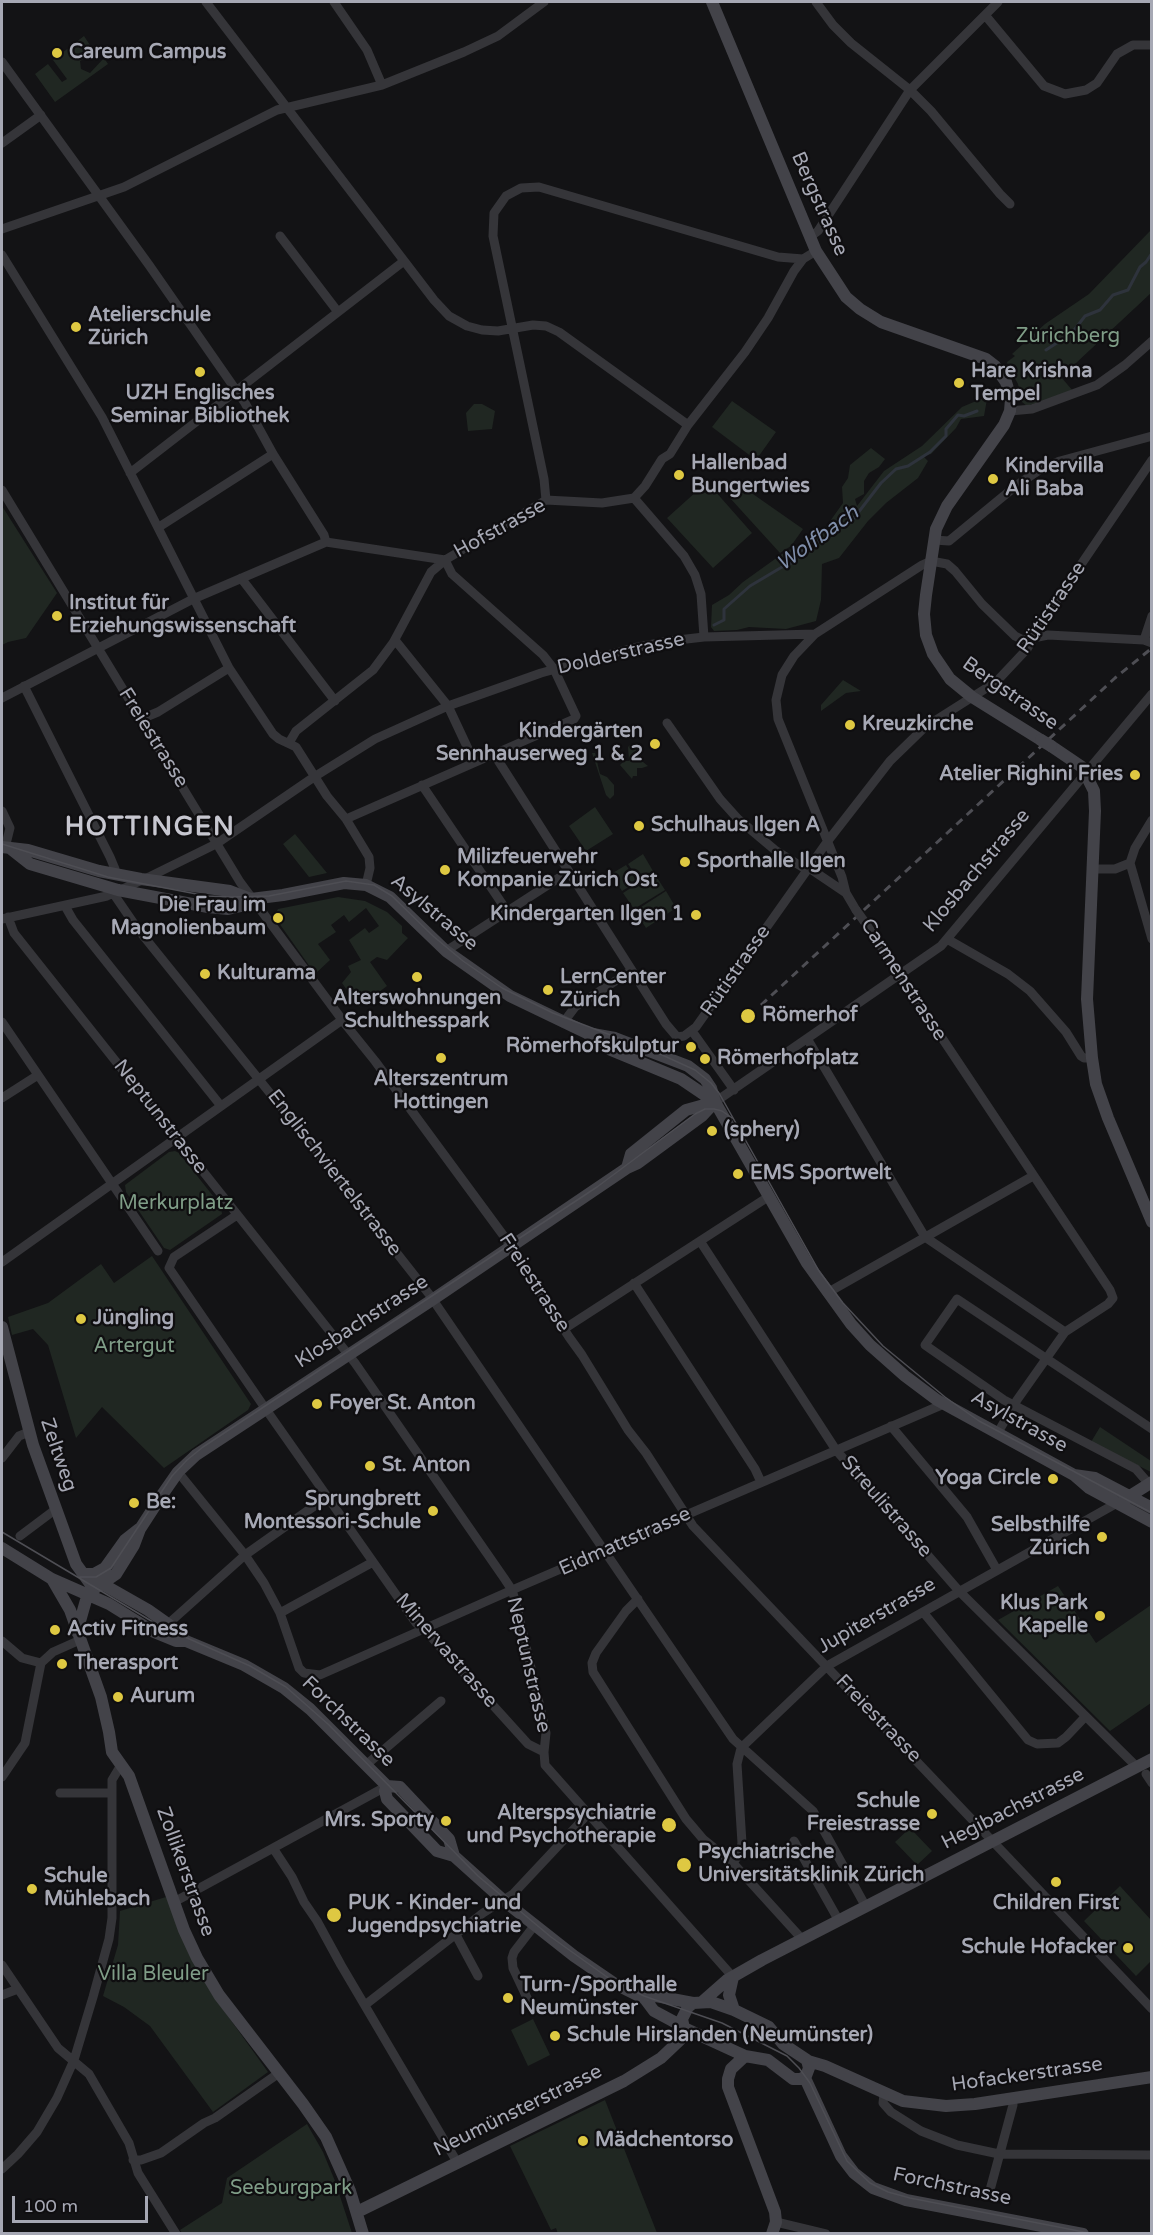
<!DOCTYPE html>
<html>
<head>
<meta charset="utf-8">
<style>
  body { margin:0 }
  #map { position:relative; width:1153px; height:2235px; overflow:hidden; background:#131315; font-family:"Varela Round",sans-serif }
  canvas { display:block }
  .frame { position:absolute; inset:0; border:3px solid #a6a8b4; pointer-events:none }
  .scale { position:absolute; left:12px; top:2196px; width:136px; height:27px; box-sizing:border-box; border:3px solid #a6a8b4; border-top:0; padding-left:8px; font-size:18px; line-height:21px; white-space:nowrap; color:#a6a8b4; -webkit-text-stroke:4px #0f0e10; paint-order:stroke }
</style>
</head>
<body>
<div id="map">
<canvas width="1153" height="2235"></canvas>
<div class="frame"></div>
<div class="scale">100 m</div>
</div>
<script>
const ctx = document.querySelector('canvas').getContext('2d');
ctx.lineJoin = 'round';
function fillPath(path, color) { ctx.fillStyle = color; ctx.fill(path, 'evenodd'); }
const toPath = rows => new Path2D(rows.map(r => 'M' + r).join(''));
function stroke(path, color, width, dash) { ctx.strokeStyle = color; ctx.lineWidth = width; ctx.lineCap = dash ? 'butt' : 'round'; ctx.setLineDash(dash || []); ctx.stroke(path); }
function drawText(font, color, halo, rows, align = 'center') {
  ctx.font = font + ' "Varela Round",sans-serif'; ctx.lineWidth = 4.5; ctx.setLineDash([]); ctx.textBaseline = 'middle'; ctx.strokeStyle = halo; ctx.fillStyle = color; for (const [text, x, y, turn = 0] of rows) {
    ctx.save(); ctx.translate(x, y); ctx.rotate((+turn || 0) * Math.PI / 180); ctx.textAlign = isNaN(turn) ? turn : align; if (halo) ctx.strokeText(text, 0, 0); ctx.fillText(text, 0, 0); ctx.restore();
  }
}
fillPath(toPath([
  [84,36,92,48,87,57,80,61,81,69,90,73,104,58,108,64,55,102,35,74,48,64,62,82,67,79,53,60],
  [1151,230,1151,293,1061,377,1073,391,1027,406,1022,402,1018,384,1008,366,1007,362,1015,356,1012,354,1045,324,1089,294],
  [981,399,987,399,984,416,961,419,956,428,931,454,923,456,928,461,918,478,886,503,868,521,839,558,822,564,821,600,816,621,786,629,749,627,737,630,714,631,711,627,712,605,729,595,743,582,782,554,823,531,843,503,842,487,848,478,850,465,871,448,885,459,879,467,869,473,864,481,864,494,855,499,857,506,884,471,922,446,962,407],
  [732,401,776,432,756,460,712,427],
  [474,404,482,404,495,411,492,429,468,431,466,413],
  [707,482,752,533,713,568,667,518],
  [740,485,803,529,791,546,780,553,730,498],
  [2,506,57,593,26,638,8,642,2,645],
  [843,680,861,691,846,693,821,711,821,705],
  [631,744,634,746,643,762,648,766,642,768,637,768,637,776,633,776,632,779,620,765,624,761,629,761,628,747],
  [592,753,595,753,600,774,607,777,614,785,614,795,610,799,606,795],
  [595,807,613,834,586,851,569,826],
  [295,834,327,873,309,877,283,844],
  [643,854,653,871,639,880,628,864],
  [626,865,637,882,622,891,611,874],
  [654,873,665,890,634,909,623,893],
  [666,891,676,908,646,928,635,911],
  [338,897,365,901,387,912,402,926,402,933,408,938,387,960,377,957,370,962,387,986,359,1007,342,983,351,972,348,966,361,960,349,940,365,928,369,933,379,926,366,908,349,922,344,915,331,925,336,932,318,944,330,960,315,974,274,916,278,909],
  [175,1151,179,1153,221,1206,222,1214,170,1250,164,1248,126,1192,125,1185,169,1152],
  [152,1256,251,1404,248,1410,164,1468,102,1407,76,1438,48,1345,33,1329,12,1335,8,1317,48,1303,101,1264,114,1283],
  [1100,1427,1151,1461,1151,1472,1091,1442],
  [1058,1586,1096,1643,1151,1605,1151,1703,1110,1731,998,1620],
  [910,1828,932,1851,917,1865,895,1842],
  [1120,1886,1151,1920,1151,1961,1136,1976,1084,1921],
  [166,1897,212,1994,268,2072,213,2112,150,2026,124,2007,103,1996,118,1945,120,1911],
  [533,2019,550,2055,528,2066,511,2030],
  [605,2100,657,2233,558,2234,556,2228,551,2230,510,2146],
  [307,2124,323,2152,335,2181,352,2233,182,2233,180,2230,222,2203,227,2178]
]), '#202722');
stroke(toPath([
  [1046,350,1072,333,1085,316,1100,310,1113,295,1128,290,1140,267,1146,262,1152,253],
  [714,625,724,620,724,609,750,586,782,567,790,564,804,548,827,537,838,520,845,516,854,518,881,483,896,469,908,466,930,452,946,436,946,429,958,415,964,416,977,411]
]), '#2e333c', 3);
stroke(toPath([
  [206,2,434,300,449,316,467,326,482,330,498,331,533,325,546,326,559,332,688,425],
  [334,2,367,50,382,85],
  [816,2,833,25,851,43,910,90,931,111,1000,194,1010,204],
  [985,15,1044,86,1065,94,1086,90,1097,83,1117,54,1133,45,1152,45],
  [2,62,149,265,245,403,273,454,324,535,326,542],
  [2,143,41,115],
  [2,229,124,187,277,110,382,85,464,52,498,36,544,2],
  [280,236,338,312],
  [810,237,818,231,910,90,998,2],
  [2,255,102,417,229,668,273,734,279,739,296,747,327,796,346,819,369,857,370,868,366,885],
  [1010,411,1032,409,1097,385,1125,365,1152,341],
  [130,473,404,261],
  [2,490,240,882,346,1025,375,1061,506,1239,569,1337,582,1355,628,1430,646,1453,693,1526,1152,2009],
  [634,498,684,556,695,575,701,594,704,637],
  [546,500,544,479,493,236,494,213,506,196,521,188,539,187,778,257,803,259],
  [159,527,273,454],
  [934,540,949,541,1017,485,1041,469,1060,461,1152,436],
  [241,578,335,701],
  [815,634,794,656,782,675,776,700,778,719,842,877,846,893,856,910],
  [395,640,448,706,470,753,473,763],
  [1144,640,1152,616],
  [24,686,110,857,115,869,114,874],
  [2,698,193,599,326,542,445,560],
  [141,719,158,712,229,668],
  [667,723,720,799,738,819,775,850,807,870],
  [289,743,296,731,373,670,393,643,431,572,445,560,546,500,602,503,634,498,645,486,662,459,670,454,688,425,745,352,768,318,794,271,803,259,816,251],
  [494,754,666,1024,677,1037,684,1036,696,1027,827,842,890,761,925,727,996,682,1027,649,1042,622,1152,460],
  [422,785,507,911],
  [2,811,10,828,5,848],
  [346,819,574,719,576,716,554,669,543,655,452,574,445,560],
  [1152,820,1135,848,1130,863,1152,939],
  [809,868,846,893],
  [1093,869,1115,869,1130,863],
  [113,893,137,928,319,1154,429,1294,733,1739,813,1811,866,1907],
  [65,906,73,920,221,1106],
  [8,917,14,933,355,1363,504,1578,512,1590,516,1603,546,1733,544,1752,545,1765,733,1977],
  [2,919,107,896,151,876,216,844,314,777,375,739,448,706,541,673,633,648,669,641,704,637,815,634,922,565,931,561,947,564,955,571,982,604,1015,636,1023,640,1048,635,1144,640,1152,643],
  [864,921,1110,1290,1113,1298,1108,1304,1065,1332,1017,1400,997,1434],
  [947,939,1008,974,1030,991,1066,1032,1081,1056,1084,1058,1092,1058],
  [446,951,568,872],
  [2,1022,158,1251],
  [563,1023,575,1007,631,971],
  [692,1031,734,1090],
  [808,1040,925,1237,1065,1332],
  [2,1098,38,1075],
  [715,1102,941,946,1152,694],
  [237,1215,174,1257,169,1268,265,1408,416,1623,424,1629,528,1744,544,1752],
  [700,1241,836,1450,959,1591,1137,1767],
  [2,1262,342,1020],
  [634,1283,755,1469,761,1482],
  [827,1293,1033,1176],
  [564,1329,768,1197],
  [891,1426,967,1517,997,1570],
  [2,1458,19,1436,29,1432],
  [178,1472,245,1555,264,1583,280,1613,299,1668,304,1673,320,1675,512,1590,946,1403],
  [1149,1484,1136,1469,1004,1400,925,1345,957,1299,1152,1429],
  [20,1536,56,1509],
  [638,1599,626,1611,596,1653,592,1663,593,1672,686,1819,703,1839,733,1863,802,1939],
  [923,1612,1028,1740,1037,1744,1058,1743,1066,1737,1085,1717],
  [280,1613,373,1562],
  [168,1624,245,1555,327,1497],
  [2,1641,22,1658,41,1663],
  [366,1765,441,1701],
  [1146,1774,1152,1783],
  [2,1777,25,1743,41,1663,53,1652,80,1640],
  [60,1793,112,1793],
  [794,1841,839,1921],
  [273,1848,292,1877,304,1902,317,1921,341,1965,457,2162],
  [733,1863,740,1853,742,1843,737,1764,741,1748,827,1666,1117,1503],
  [174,1902,387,1786],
  [456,1935,478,1976],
  [2,1965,58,2048,89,2074,129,2143,138,2173,176,2234],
  [2,1995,18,1989],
  [528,2000,513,1968,512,1958,514,1952,534,1926],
  [365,2005,483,1913,513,1894,588,1814],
  [884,2094,883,2103,891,2112,921,2131,957,2145,999,2154,1152,2155],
  [133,2160,141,2160,161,2153,204,2123,215,2118,279,2073],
  [2,2169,18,2154,37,2132,57,2098,74,2060,93,1997,109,1939,112,1918,112,1780,121,1765],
  [990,2190,1013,2105,1012,2098],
  [776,2222,826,2234]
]), '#353539', 9);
stroke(toPath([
  [712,2,816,251,846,297,860,309,881,322,986,359,995,366,1006,382,1011,399,1010,411,1004,425,947,506,936,529,926,595,924,614,926,635,933,654,950,679,972,697,1041,740],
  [1051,746,1082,767,1094,791,1095,811,1087,999,1092,1058,1096,1084,1108,1118,1152,1222],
  [2,847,28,850,99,871,141,879,230,891,251,899,283,895,344,883,366,885,390,897,446,951,510,996,587,1033,615,1038,688,1066,705,1079,711,1088,715,1102,807,1263,851,1324,870,1345,905,1376,937,1400,1074,1475,1089,1488,1152,1522],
  [11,849,30,864,118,890,208,907,228,909,241,906,251,899],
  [587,1033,611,1050,681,1079,715,1102],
  [627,1168,631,1154,686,1110,715,1102],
  [2,1327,33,1445,76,1564,94,1589],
  [1074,1475,1095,1478,1152,1508],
  [1125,1499,1152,1482],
  [2,1548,52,1579,109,1604,154,1632,176,1641,186,1641,244,1665,284,1688,310,1709,387,1786,400,1787,449,1839,454,1856],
  [83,1574,94,1574,105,1568,125,1540,139,1529],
  [52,1579,70,1610,101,1697,109,1732,112,1752,129,1776,184,1930,197,1958,219,1995,303,2104,326,2137,350,2191,363,2234],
  [97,1581,148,1610,172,1627,186,1641],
  [77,1632,86,1600,94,1589,116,1574,134,1545,140,1529,162,1495,178,1472,196,1455,432,1300,627,1168,638,1163,702,1116,715,1102],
  [387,1786,385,1791,387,1799,437,1851,454,1856,503,1900,574,1956,615,1984,645,1999,654,2011,682,2026],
  [733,1977,729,1995,734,2010],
  [645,1999,656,1996,693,2003],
  [702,2002,727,1980,762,1960,1152,1759],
  [711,2002,734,2010,769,2027,783,2044,807,2060,809,2068,806,2076,801,2079,793,2079,768,2060,745,2056,684,2028,682,2019,688,2007,693,2003,711,2002],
  [745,2056,731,2069,728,2079,728,2087,775,2212,776,2222,772,2234],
  [808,2061,825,2066,903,2101,946,2106,975,2104,1152,2077],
  [805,2078,841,2156,854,2173,873,2188,906,2200,1083,2234],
  [357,2212,624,2081,661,2058,680,2040,686,2030]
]), '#434349', 12);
stroke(toPath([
  [2,844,108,877,207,896,231,897,269,896,346,881,374,885,392,896,433,936,463,961,502,988,553,1013,660,1054,695,1070,711,1083,719,1093,819,1271,843,1303,883,1346,945,1397,979,1421,1152,1513],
  [2,1532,158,1625,250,1666,286,1687,329,1725,478,1876,551,1937,607,1977,644,1996,722,2023,787,2056,799,2068,810,2083,847,2161,870,2183,888,2192,910,2198,1094,2234],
  [80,1577,96,1577,111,1568,172,1476,187,1460,203,1447,597,1187,695,1114,705,1109,714,1109,722,1111,732,1118]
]), '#4e4e54', 1.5);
stroke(toPath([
  [761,1005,1115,678,1152,648]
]), '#4e4e54', 3, [8, 6]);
stroke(toPath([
  [856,910,864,921]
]), '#353539', 9);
stroke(toPath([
  [1041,740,1051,746]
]), '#434349', 12);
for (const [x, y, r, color] of [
  [57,53,6,"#dec842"],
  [76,327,6,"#dec842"],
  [200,372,6,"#dec842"],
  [959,383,6,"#dec842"],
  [679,475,6,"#dec842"],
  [993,479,6,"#dec842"],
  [57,616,6,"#dec842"],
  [850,725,6,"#dec842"],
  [655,744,6,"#dec842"],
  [1135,775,6,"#dec842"],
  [639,826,6,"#dec842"],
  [685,862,6,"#dec842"],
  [445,870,6,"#dec842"],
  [696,915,6,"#dec842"],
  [278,918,6,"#dec842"],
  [205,974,6,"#dec842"],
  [417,977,6,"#dec842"],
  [548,990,6,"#dec842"],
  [748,1016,8,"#dec842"],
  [691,1047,6,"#dec842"],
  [441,1058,6,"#dec842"],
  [705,1059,6,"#dec842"],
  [712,1131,6,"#dec842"],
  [738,1174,6,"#dec842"],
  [81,1319,6,"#dec842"],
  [317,1404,6,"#dec842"],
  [370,1466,6,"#dec842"],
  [1053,1479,6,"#dec842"],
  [134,1503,6,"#dec842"],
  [433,1511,6,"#dec842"],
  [1102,1537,6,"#dec842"],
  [1100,1616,6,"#dec842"],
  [55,1630,6,"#dec842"],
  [62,1664,6,"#dec842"],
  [118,1697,6,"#dec842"],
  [932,1814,6,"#dec842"],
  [446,1821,6,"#dec842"],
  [669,1825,8,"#dec842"],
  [684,1865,8,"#dec842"],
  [1056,1882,6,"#dec842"],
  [32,1889,6,"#dec842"],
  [334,1915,8,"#dec842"],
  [1128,1948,6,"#dec842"],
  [508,1998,6,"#dec842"],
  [555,2036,6,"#dec842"],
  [583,2141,6,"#dec842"]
]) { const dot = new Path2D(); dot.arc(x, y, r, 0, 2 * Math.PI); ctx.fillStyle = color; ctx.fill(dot); stroke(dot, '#0f0e10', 2); }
drawText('bold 20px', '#a6a8b4', '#0f0e10', [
  ["Careum Campus",69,53],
  ["Atelierschule",88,316],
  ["Zürich",88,339],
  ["Hare Krishna",971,372],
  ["Tempel",971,395],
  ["UZH Englisches",200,394,"center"],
  ["Seminar Bibliothek",200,417,"center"],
  ["Hallenbad",691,464],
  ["Bungertwies",691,487],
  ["Kindervilla",1005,467],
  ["Ali Baba",1005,490],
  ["Institut für",69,604],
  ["Erziehungswissenschaft",69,627],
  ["Kreuzkirche",862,725],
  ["Kindergärten",643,732,"right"],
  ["Sennhauserweg 1 & 2",643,755,"right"],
  ["Atelier Righini Fries",1123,775,"right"],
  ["Schulhaus Ilgen A",651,826],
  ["Milizfeuerwehr",457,858],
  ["Kompanie Zürich Ost",457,881],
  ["Sporthalle Ilgen",697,862],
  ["Die Frau im",266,906,"right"],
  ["Magnolienbaum",266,929,"right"],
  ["Kindergarten Ilgen 1",684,915,"right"],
  ["Kulturama",217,974],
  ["LernCenter",560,978],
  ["Zürich",560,1001],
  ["Alterswohnungen",417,999,"center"],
  ["Schulthesspark",417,1022,"center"],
  ["Römerhof",762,1016],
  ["Römerhofskulptur",679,1047,"right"],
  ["Römerhofplatz",717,1059],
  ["Alterszentrum",441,1080,"center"],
  ["Hottingen",441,1103,"center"],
  ["(sphery)",724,1131],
  ["EMS Sportwelt",750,1174],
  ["Jüngling",93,1319],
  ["Foyer St. Anton",329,1404],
  ["St. Anton",382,1466],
  ["Yoga Circle",1041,1479,"right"],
  ["Sprungbrett",421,1500,"right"],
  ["Montessori-Schule",421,1523,"right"],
  ["Be:",146,1503],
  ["Selbsthilfe",1090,1526,"right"],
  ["Zürich",1090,1549,"right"],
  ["Klus Park",1088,1604,"right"],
  ["Kapelle",1088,1627,"right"],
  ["Activ Fitness",67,1630],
  ["Therasport",74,1664],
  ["Aurum",130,1697],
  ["Schule",920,1802,"right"],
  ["Freiestrasse",920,1825,"right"],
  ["Alterspsychiatrie",656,1814,"right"],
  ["und Psychotherapie",656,1837,"right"],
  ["Mrs. Sporty",434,1821,"right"],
  ["Psychiatrische",698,1853],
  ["Universitätsklinik Zürich",698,1876],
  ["Schule",44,1877],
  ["Mühlebach",44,1900],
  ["PUK - Kinder- und",348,1904],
  ["Jugendpsychiatrie",348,1927],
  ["Children First",1056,1904,"center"],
  ["Schule Hofacker",1116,1948,"right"],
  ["Turn-/Sporthalle",520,1986],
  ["Neumünster",520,2009],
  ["Schule Hirslanden (Neumünster)",567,2036],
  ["Mädchentorso",595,2141]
], 'left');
drawText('20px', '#a6a8b4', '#0f0e10', [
  ["Bergstrasse",819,204,66],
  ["Hofstrasse",500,529,-29],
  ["Rütistrasse",1052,608,-56],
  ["Dolderstrasse",621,654,-13],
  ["Bergstrasse",1010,694,35],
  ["Freiestrasse",153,738,58],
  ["Klosbachstrasse",977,871,-50],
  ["Asylstrasse",434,913,40],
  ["Rütistrasse",736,971,-55],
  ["Carmenstrasse",903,980,57],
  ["Neptunstrasse",160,1117,52],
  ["Englischviertelstrasse",334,1173,52],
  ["Freiestrasse",534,1283,57],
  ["Klosbachstrasse",362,1322,-33],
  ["Asylstrasse",1019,1422,29],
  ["Zeltweg",58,1455,71],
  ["Streulistrasse",886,1507,49],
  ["Eidmattstrasse",625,1542,-24],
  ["Jupiterstrasse",877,1616,-30],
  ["Minervastrasse",446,1651,49],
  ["Neptunstrasse",528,1665,77],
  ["Freiestrasse",878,1719,46],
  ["Forchstrasse",348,1722,44],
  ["Hegibachstrasse",1013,1809,-27],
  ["Zollikerstrasse",185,1872,70],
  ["Hofackerstrasse",1027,2075,-8],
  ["Neumünsterstrasse",518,2111,-26],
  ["Forchstrasse",952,2187,12]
]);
drawText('20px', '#7f9d87', '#0f0e10', [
  ["Zürichberg",1068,337],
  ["Merkurplatz",176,1204],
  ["Artergut",134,1347],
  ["Villa Bleuler",153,1975],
  ["Seeburgpark",291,2189]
]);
drawText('italic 21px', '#808fab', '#0f0e10', [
  ["Wolfbach",818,539,-36]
]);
ctx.letterSpacing = '1.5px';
drawText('bold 26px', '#c7c7d0', '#0f0e10', [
  ["HOTTINGEN",150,828]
]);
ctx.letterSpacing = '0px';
</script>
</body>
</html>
